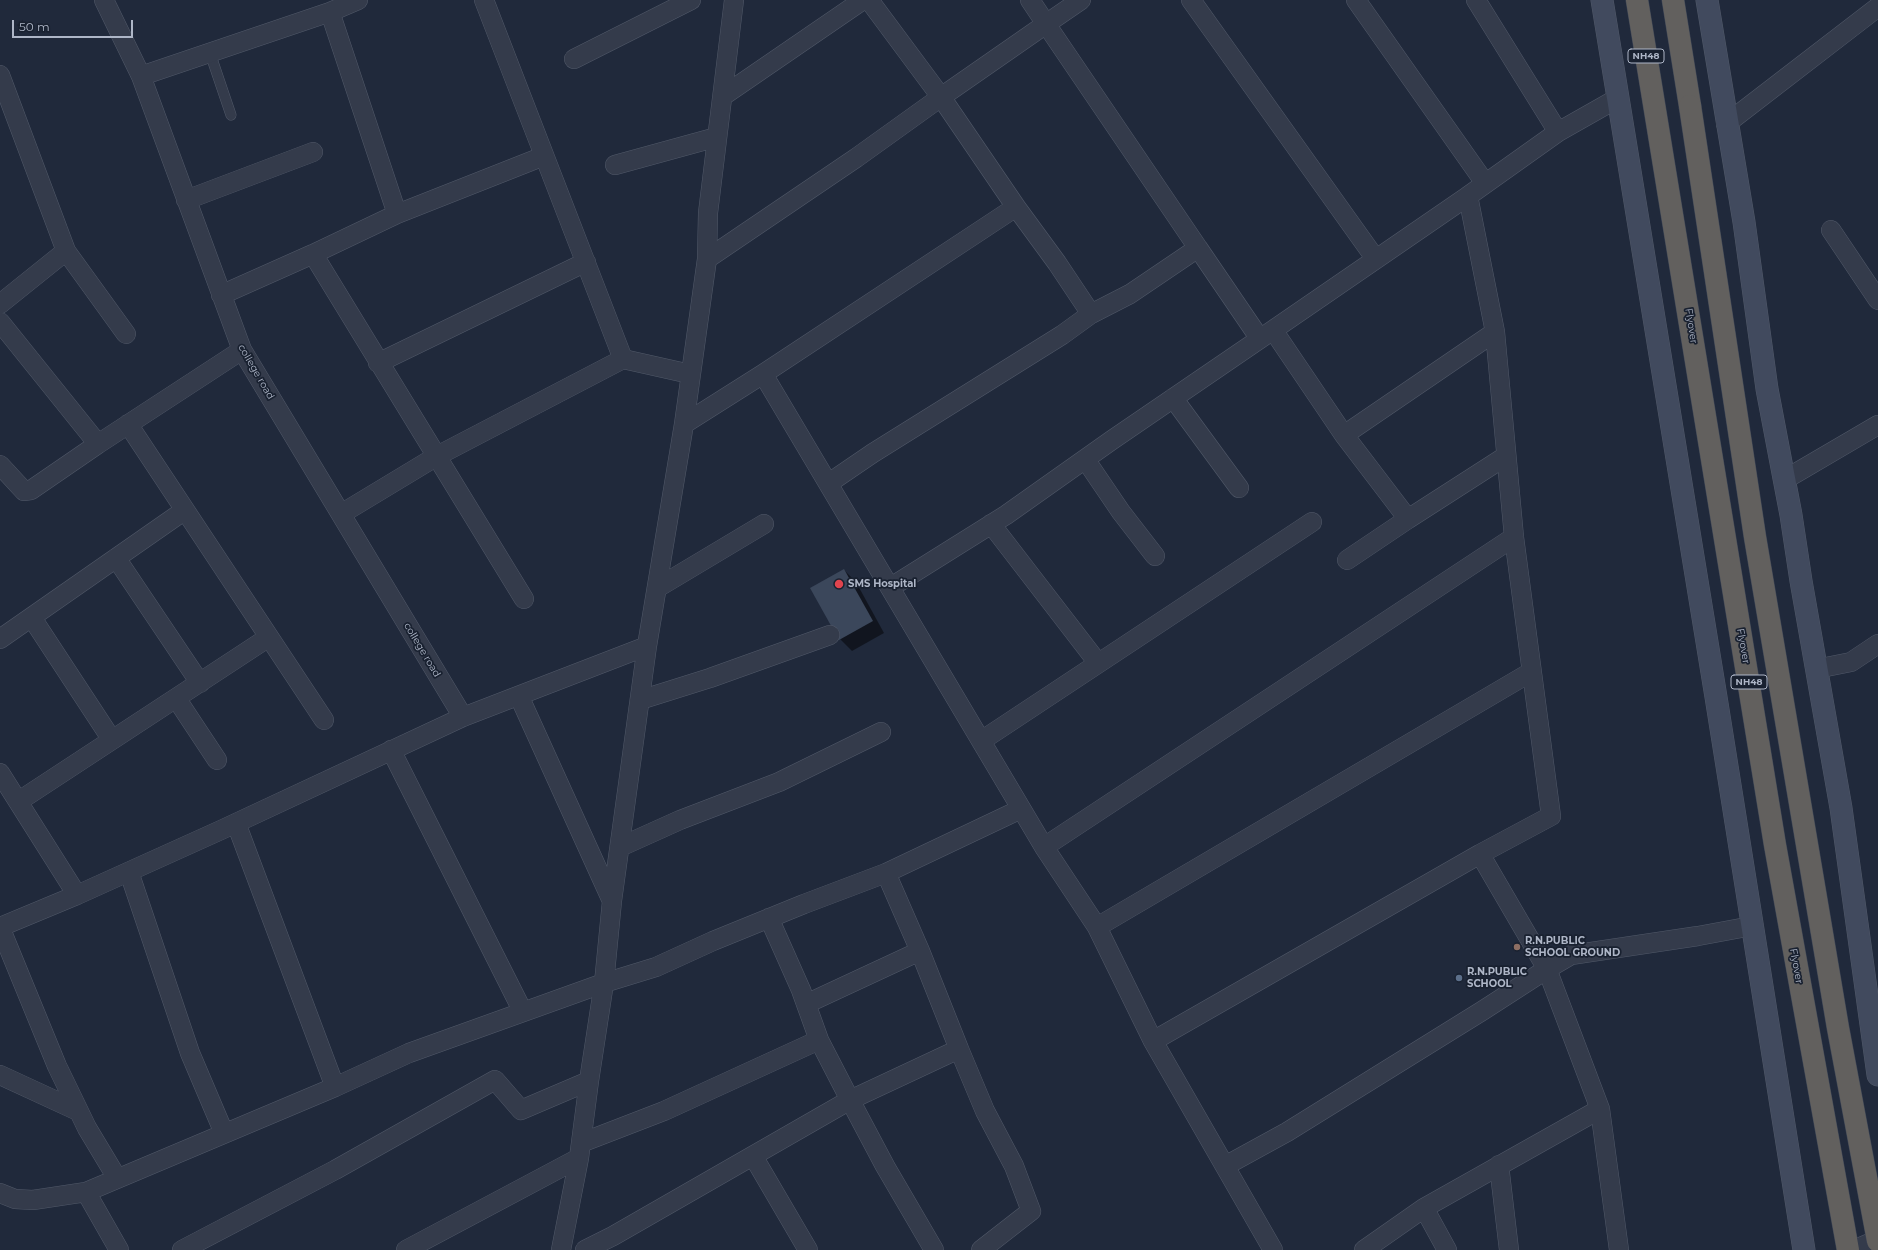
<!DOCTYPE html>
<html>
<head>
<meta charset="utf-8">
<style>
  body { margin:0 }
  #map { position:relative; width:1878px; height:1250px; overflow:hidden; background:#20293b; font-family:Montserrat,sans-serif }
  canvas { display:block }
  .scale { position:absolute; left:12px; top:20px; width:121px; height:18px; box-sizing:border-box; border:2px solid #aeb6c7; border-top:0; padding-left:5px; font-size:12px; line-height:14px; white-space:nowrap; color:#aeb6c7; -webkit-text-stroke:3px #192130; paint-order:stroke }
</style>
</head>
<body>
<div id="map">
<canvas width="1878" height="1250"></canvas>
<div class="scale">50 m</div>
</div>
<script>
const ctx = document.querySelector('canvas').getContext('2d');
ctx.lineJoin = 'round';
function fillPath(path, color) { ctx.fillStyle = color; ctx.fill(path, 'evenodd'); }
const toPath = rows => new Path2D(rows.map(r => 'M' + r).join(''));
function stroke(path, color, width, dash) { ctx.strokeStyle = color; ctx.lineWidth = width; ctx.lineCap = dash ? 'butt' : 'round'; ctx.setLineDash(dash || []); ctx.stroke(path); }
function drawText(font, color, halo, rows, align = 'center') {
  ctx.font = font + ' Montserrat,sans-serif'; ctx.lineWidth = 3.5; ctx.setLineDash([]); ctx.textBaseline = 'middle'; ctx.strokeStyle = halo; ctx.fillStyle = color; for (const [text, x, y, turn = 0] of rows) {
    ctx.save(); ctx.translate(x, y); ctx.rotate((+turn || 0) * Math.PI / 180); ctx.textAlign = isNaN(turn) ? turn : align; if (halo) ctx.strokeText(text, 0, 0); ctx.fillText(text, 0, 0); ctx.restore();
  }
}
fillPath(toPath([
  [844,570,856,582,884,633,852,651,840,639]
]), '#0007');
fillPath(toPath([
  [844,569,873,621,839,640,810,588]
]), '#3b475b');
const service = toPath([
  [210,53,231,115]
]);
const minor = toPath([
  [104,0,141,76,242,350,463,717],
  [484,0,623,359],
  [869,0,941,97,1046,24,1030,0],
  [1081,0,1046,24,1198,248],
  [1191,0,1375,258],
  [1356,0,1485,183],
  [1476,0,1558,132],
  [330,12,397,214],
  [574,59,691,0],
  [0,75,66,251,0,304],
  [141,76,330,12,358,0],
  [723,96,863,0],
  [1726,124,1878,7],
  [615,165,717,137],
  [1468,196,1273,330,1344,435,1495,332],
  [186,200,313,152],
  [1831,230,1878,300],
  [66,251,126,334],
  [313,254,524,599],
  [221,295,313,254,397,214,544,156],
  [1091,314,1130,294,1198,248,1260,339],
  [0,322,98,444],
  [378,363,586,262],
  [763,374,1044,847,1097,927,1153,1041,1273,1250],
  [1173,398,1239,488],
  [128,424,324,720],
  [684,424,763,374,1016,207,941,97,856,158,707,259],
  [1344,435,1408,519,1506,456],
  [1085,459,1121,512,1155,556],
  [0,465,24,491,31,490,98,444,242,350],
  [1784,480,1878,425],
  [829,483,873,453,1062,335,1091,314,1057,263,1016,207],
  [341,514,437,456,623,359,690,374],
  [991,524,1098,663],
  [116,558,200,683],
  [1347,560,1408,519],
  [891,587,1006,515,1112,440,1273,330],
  [657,588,764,524],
  [32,618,112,740],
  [0,639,185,510],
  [1816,669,1851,662,1878,644],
  [519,696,612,901],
  [176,698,217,760],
  [640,700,710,678,830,635],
  [981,741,1312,522],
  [391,750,523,1012],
  [0,773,77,895],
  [19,801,269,637],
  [236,823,335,1087],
  [620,847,680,820,779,782,881,732],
  [1044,847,1514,537],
  [1480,854,1551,816,1514,537,1495,332,1468,196,1558,132,1618,98],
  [129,872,190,1053,224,1133],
  [1097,927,1531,672],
  [806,1004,920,951,886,873],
  [819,1040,850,1100,959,1049,920,951],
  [1153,1041,1480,854,1547,969,1482,1011,1287,1132,1225,1166],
  [959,1049,985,1111,1014,1166,1031,1211,981,1250],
  [0,1075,78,1111],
  [581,1143,664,1111,819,1040,801,990,769,918],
  [753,1156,808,1250],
  [1499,1165,1509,1250],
  [117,1178,87,1128,57,1066,0,927,77,895,221,830,463,717,647,646],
  [86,1192,119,1250],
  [0,1193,15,1199,33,1200,86,1192,335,1087,409,1053,604,983,656,967,713,941,804,904,886,873,1021,809],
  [1424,1208,1447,1250],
  [182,1250,335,1170,495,1080,521,1110,589,1081],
  [406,1250,579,1158],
  [561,1250,579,1158,589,1081,604,983,612,901,647,646,684,424,707,259,708,213,734,0],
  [585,1250,613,1236,850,1100,885,1166,934,1250],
  [1364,1250,1424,1208,1600,1109],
  [1619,1250,1600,1109,1547,969,1571,955,1698,936,1752,926]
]);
const tertiary = toPath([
  [1857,1250,1878,1241]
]);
const secondary = toPath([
  [1602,0,1716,697,1804,1250],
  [1707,0,1744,222,1767,389,1791,515,1801,581,1841,808,1878,1075]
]);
const trunk = toPath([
  [1637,0,1775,845,1848,1250],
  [1673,0,1690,106]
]);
stroke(service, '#515969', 11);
stroke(minor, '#515969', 20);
stroke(tertiary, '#515969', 23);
stroke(secondary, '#515969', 23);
stroke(trunk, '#3e4656', 23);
stroke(service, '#343b4b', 10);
stroke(minor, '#343b4b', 19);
stroke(tertiary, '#343b4b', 22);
stroke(secondary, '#414a5e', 22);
stroke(trunk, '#62605e', 22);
const trunkBridge = toPath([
  [1690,106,1755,537,1838,1028,1878,1241]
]);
stroke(trunkBridge, '#3e4656', 23, []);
stroke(trunkBridge, '#62605e', 22);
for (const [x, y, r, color] of [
  [839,584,5,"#e0444e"],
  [1517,947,4,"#8d6e63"],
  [1459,978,4,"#5c6f8a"]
]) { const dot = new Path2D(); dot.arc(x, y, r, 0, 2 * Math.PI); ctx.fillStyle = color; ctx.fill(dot); stroke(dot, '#192130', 1.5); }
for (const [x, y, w] of [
  [1646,56,36],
  [1749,682,36]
]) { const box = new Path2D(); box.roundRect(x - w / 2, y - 7, w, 14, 3); ctx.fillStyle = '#192130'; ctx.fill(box); stroke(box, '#aeb6c7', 1); }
drawText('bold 9px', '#aeb6c7', null, [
  ["NH48",1646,56],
  ["NH48",1749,682]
]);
drawText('10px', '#aeb6c7', '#192130', [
  ["Flyover",1691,326,81],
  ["college road",256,372,60],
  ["Flyover",1743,646,80],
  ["college road",422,650,59],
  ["Flyover",1796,966,80]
]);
drawText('bold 10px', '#aeb6c7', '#192130', [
  ["SMS Hospital",848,584],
  ["R.N.PUBLIC",1525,941],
  ["SCHOOL GROUND",1525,953],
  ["R.N.PUBLIC",1467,972],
  ["SCHOOL",1467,984]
], 'left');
</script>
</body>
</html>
